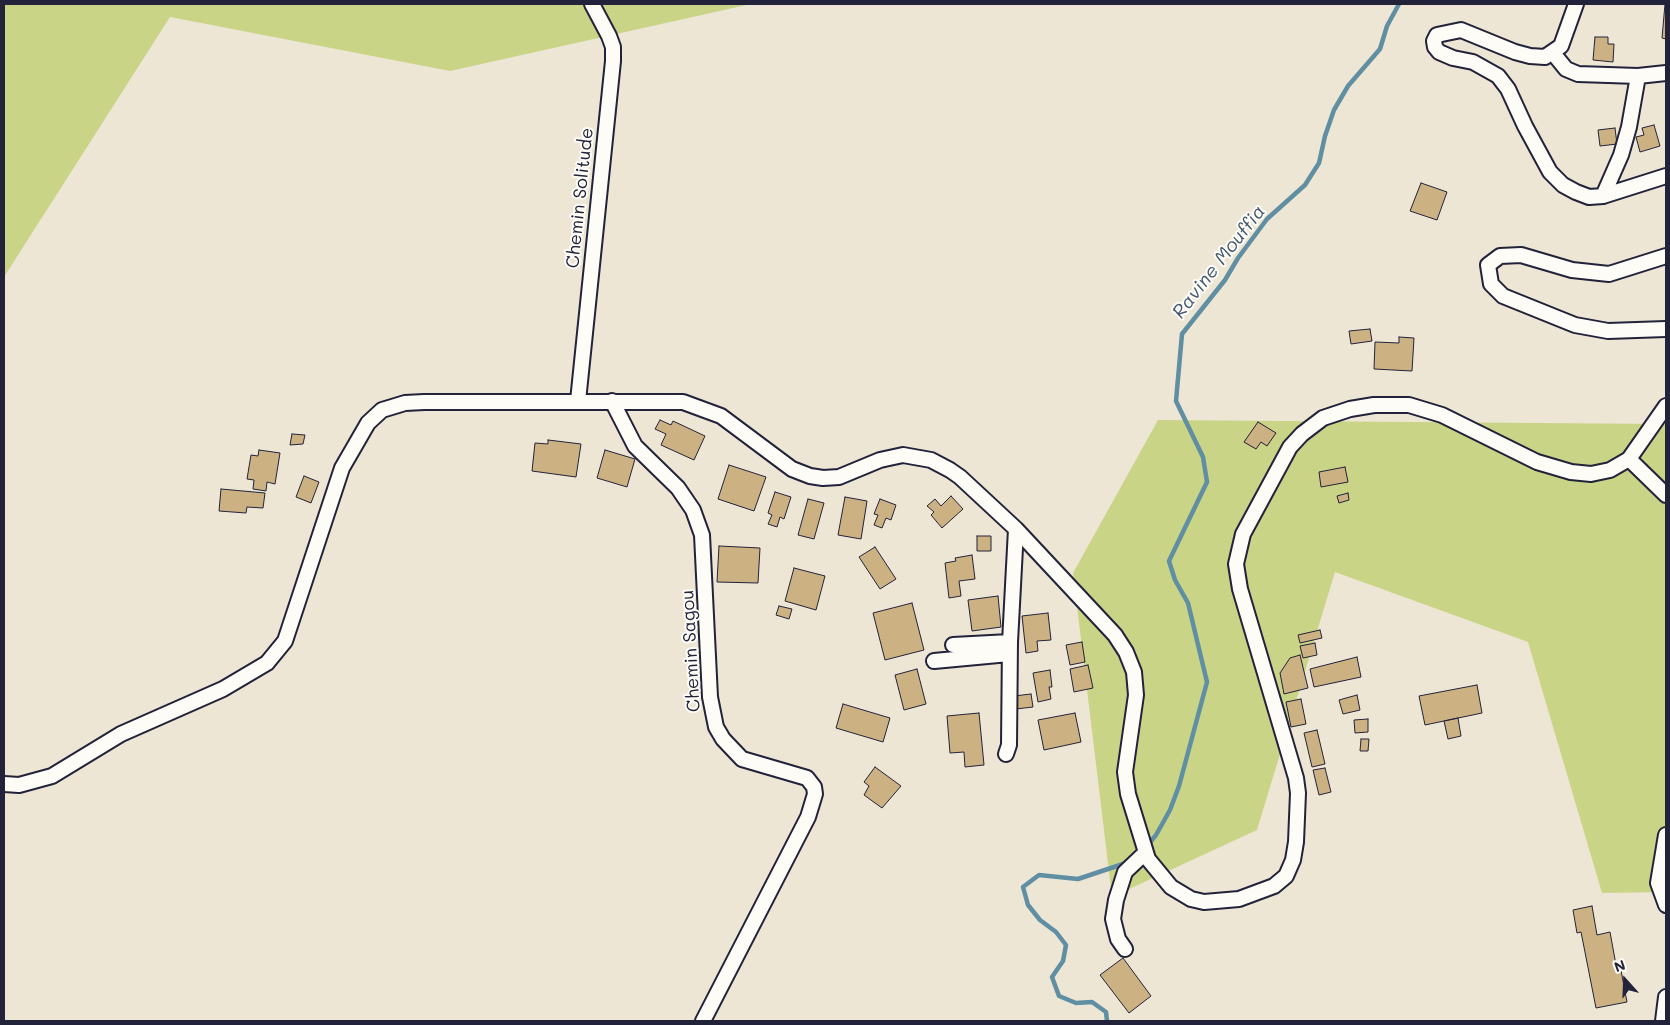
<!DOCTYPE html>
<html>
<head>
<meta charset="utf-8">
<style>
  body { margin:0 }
  #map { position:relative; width:1670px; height:1025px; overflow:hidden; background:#eee6d4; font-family:Mali,sans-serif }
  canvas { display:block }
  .frame { position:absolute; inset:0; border:5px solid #22223b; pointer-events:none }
  .north { position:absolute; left:1600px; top:955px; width:50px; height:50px; -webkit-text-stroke:4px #fdfcf7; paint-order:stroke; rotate:340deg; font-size:14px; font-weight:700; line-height:20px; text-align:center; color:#22223b }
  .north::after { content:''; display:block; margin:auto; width:18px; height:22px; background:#22223b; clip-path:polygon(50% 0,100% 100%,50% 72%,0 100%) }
</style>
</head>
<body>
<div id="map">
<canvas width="1670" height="1025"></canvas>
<div class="frame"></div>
<div class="north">N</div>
</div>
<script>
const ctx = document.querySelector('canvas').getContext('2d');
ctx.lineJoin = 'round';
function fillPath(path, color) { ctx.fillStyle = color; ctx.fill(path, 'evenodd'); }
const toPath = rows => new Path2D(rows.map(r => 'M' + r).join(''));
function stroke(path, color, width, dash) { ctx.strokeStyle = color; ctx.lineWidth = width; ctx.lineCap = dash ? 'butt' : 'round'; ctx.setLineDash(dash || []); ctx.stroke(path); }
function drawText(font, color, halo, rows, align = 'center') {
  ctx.font = font + ' Mali,sans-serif'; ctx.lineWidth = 4; ctx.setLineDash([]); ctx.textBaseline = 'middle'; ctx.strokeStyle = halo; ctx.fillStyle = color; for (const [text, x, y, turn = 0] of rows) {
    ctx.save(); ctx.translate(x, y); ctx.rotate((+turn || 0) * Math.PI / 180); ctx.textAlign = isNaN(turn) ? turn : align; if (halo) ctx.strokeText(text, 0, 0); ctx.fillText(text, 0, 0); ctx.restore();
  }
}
fillPath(toPath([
  [4,4,751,4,450,71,170,17,4,277],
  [1158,420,1666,424,1666,892,1602,893,1528,642,1335,572,1257,830,1112,897,1073,573]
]), '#c9d487');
stroke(toPath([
  [1147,846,1156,835,1170,810,1179,786,1207,682,1188,603,1175,580,1169,561,1207,482,1203,457,1176,401,1182,334,1225,280,1238,258,1267,219,1305,185,1319,163,1325,136,1334,110,1348,86,1380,49,1387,26,1399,4],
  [1107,1021,1106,1012,1092,1002,1076,1003,1059,996,1052,977,1063,961,1066,945,1056,932,1040,920,1028,905,1023,887,1039,875,1078,879,1123,864,1129,860]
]), '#608ea3', 4.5);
const building = toPath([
  [1665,4,1666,4,1666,39,1662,38,1665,4],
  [1595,37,1608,37,1608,44,1614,44,1613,62,1593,60,1595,37],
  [1654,125,1660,146,1640,152,1636,137,1644,135,1642,128,1654,125],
  [1615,128,1617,144,1600,146,1598,130,1615,128],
  [1421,183,1447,192,1437,220,1410,211,1421,183],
  [1370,329,1372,341,1351,344,1349,331,1370,329],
  [1399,337,1414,338,1412,371,1374,369,1375,342,1399,343,1399,337],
  [660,420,671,425,673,421,705,436,694,460,661,445,666,434,655,429,660,420],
  [1258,422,1276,433,1267,446,1261,442,1256,449,1244,442,1258,422],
  [292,434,305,435,303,444,290,445,292,434],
  [548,440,581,444,576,477,532,471,535,443,548,444,548,440],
  [259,450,280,453,275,484,267,482,266,491,253,489,254,480,247,479,251,455,258,456,259,450],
  [605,450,635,459,627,487,597,478,605,450],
  [729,465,766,477,754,511,718,499,729,465],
  [1345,467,1348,482,1321,487,1319,472,1345,467],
  [304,476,319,482,311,503,296,497,304,476],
  [221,489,265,493,263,508,247,507,246,513,219,511,221,489],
  [775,492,791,497,784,519,780,517,777,527,768,524,772,515,768,513,775,492],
  [1348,493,1349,500,1339,503,1337,496,1348,493],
  [951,496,963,509,942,528,931,515,934,512,927,506,935,499,941,506,951,496],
  [845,497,867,501,861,539,838,535,845,497],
  [808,499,824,503,814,539,798,535,808,499],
  [880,499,896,505,891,520,886,518,882,528,874,525,878,515,874,514,880,499],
  [977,536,991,536,991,551,977,551,977,536],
  [719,546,760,548,758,583,717,582,719,546],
  [875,547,896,579,880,589,859,557,875,547],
  [972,555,975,579,959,581,961,596,949,598,945,563,956,561,955,558,972,555],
  [794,568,825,576,816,610,785,601,794,568],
  [998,596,1001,627,972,631,968,600,998,596],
  [912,603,924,650,885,660,873,613,912,603],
  [779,606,792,609,789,619,776,615,779,606],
  [1048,613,1051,640,1037,641,1038,651,1026,653,1022,616,1048,613],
  [1320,630,1322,638,1300,643,1298,635,1320,630],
  [1082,642,1085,662,1070,665,1066,645,1082,642],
  [1315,643,1317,655,1303,658,1300,646,1315,643],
  [1300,655,1308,688,1284,694,1280,673,1290,658,1300,655],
  [1357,657,1361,677,1314,687,1310,669,1357,657],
  [1088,665,1093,688,1074,692,1070,669,1088,665],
  [917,669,926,704,904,710,895,675,917,669],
  [1050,670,1052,687,1049,687,1051,699,1038,702,1033,673,1050,670],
  [1477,685,1482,713,1425,725,1419,696,1477,685],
  [1031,694,1033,707,1016,709,1014,696,1031,694],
  [1357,695,1360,710,1343,714,1339,700,1357,695],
  [1301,699,1306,724,1291,727,1286,702,1301,699],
  [843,704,890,718,883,742,836,728,843,704],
  [979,713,984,765,965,767,964,752,950,753,947,716,979,713],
  [1075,713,1081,742,1044,750,1038,720,1075,713],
  [1458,718,1461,736,1448,739,1444,721,1458,718],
  [1368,719,1368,732,1355,733,1354,720,1368,719],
  [1317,730,1325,764,1312,767,1304,733,1317,730],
  [1361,739,1369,739,1368,751,1360,751,1361,739],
  [875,767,901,786,882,808,864,795,869,786,864,782,875,767],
  [1325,768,1331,792,1319,795,1313,770,1325,768],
  [1592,906,1597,935,1610,932,1616,965,1620,965,1627,1002,1596,1008,1581,932,1577,933,1573,910,1592,906],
  [1123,958,1151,996,1129,1013,1100,975,1123,958]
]);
fillPath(building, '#ccb282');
stroke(building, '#22223b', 1);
const street = toPath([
  [1576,4,1561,46,1545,57,1530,56,1515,52,1461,30,1437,35,1434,41,1435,47,1439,52,1453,58,1473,62,1498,76,1508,89,1525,126,1550,172,1563,185,1576,192,1589,197,1603,196,1666,176],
  [1553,53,1566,69,1578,74,1638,76,1666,73],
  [1603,196,1621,155,1629,127,1638,76],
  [1666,256,1609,274,1572,270,1521,255,1500,256,1488,265,1491,284,1503,296,1575,325,1608,331,1666,329],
  [578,401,613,61,613,47,609,36,592,4],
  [612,401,635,446,678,488,693,510,702,535,710,697,716,727,723,739,742,759,807,778,814,787,815,794,808,817,703,1021],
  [1629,459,1666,495],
  [953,645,1010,642],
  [934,661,1009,654],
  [1006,754,1009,745,1010,642,1016,529],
  [4,784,19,785,52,776,121,734,223,689,267,663,285,641,342,468,368,423,382,410,405,403,424,402,683,402,721,416,792,469,810,476,823,478,839,477,880,460,903,455,931,460,950,470,960,477,1016,529,1115,635,1126,652,1134,672,1136,695,1125,772,1128,794,1148,859,1171,887,1191,899,1204,902,1239,899,1274,886,1286,876,1293,860,1296,842,1298,793,1296,778,1240,589,1236,564,1243,534,1290,447,1302,434,1323,418,1350,409,1374,405,1409,405,1442,415,1537,462,1571,472,1591,474,1610,470,1629,459,1666,406],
  [1666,835,1658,883,1666,905],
  [1125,949,1118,939,1113,919,1116,900,1125,872,1145,853],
  [1663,1021,1666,997]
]);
stroke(street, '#22223b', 18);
stroke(street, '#fdfcf7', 14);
drawText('18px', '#22223b', '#fdfcf7', [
  ["Chemin Solitude",580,198,-84],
  ["Chemin Sagou",691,651,-93]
]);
drawText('italic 19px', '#41586f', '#fdfcf7', [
  ["Ravine Mouffia",1219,262,-52]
]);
</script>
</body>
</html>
